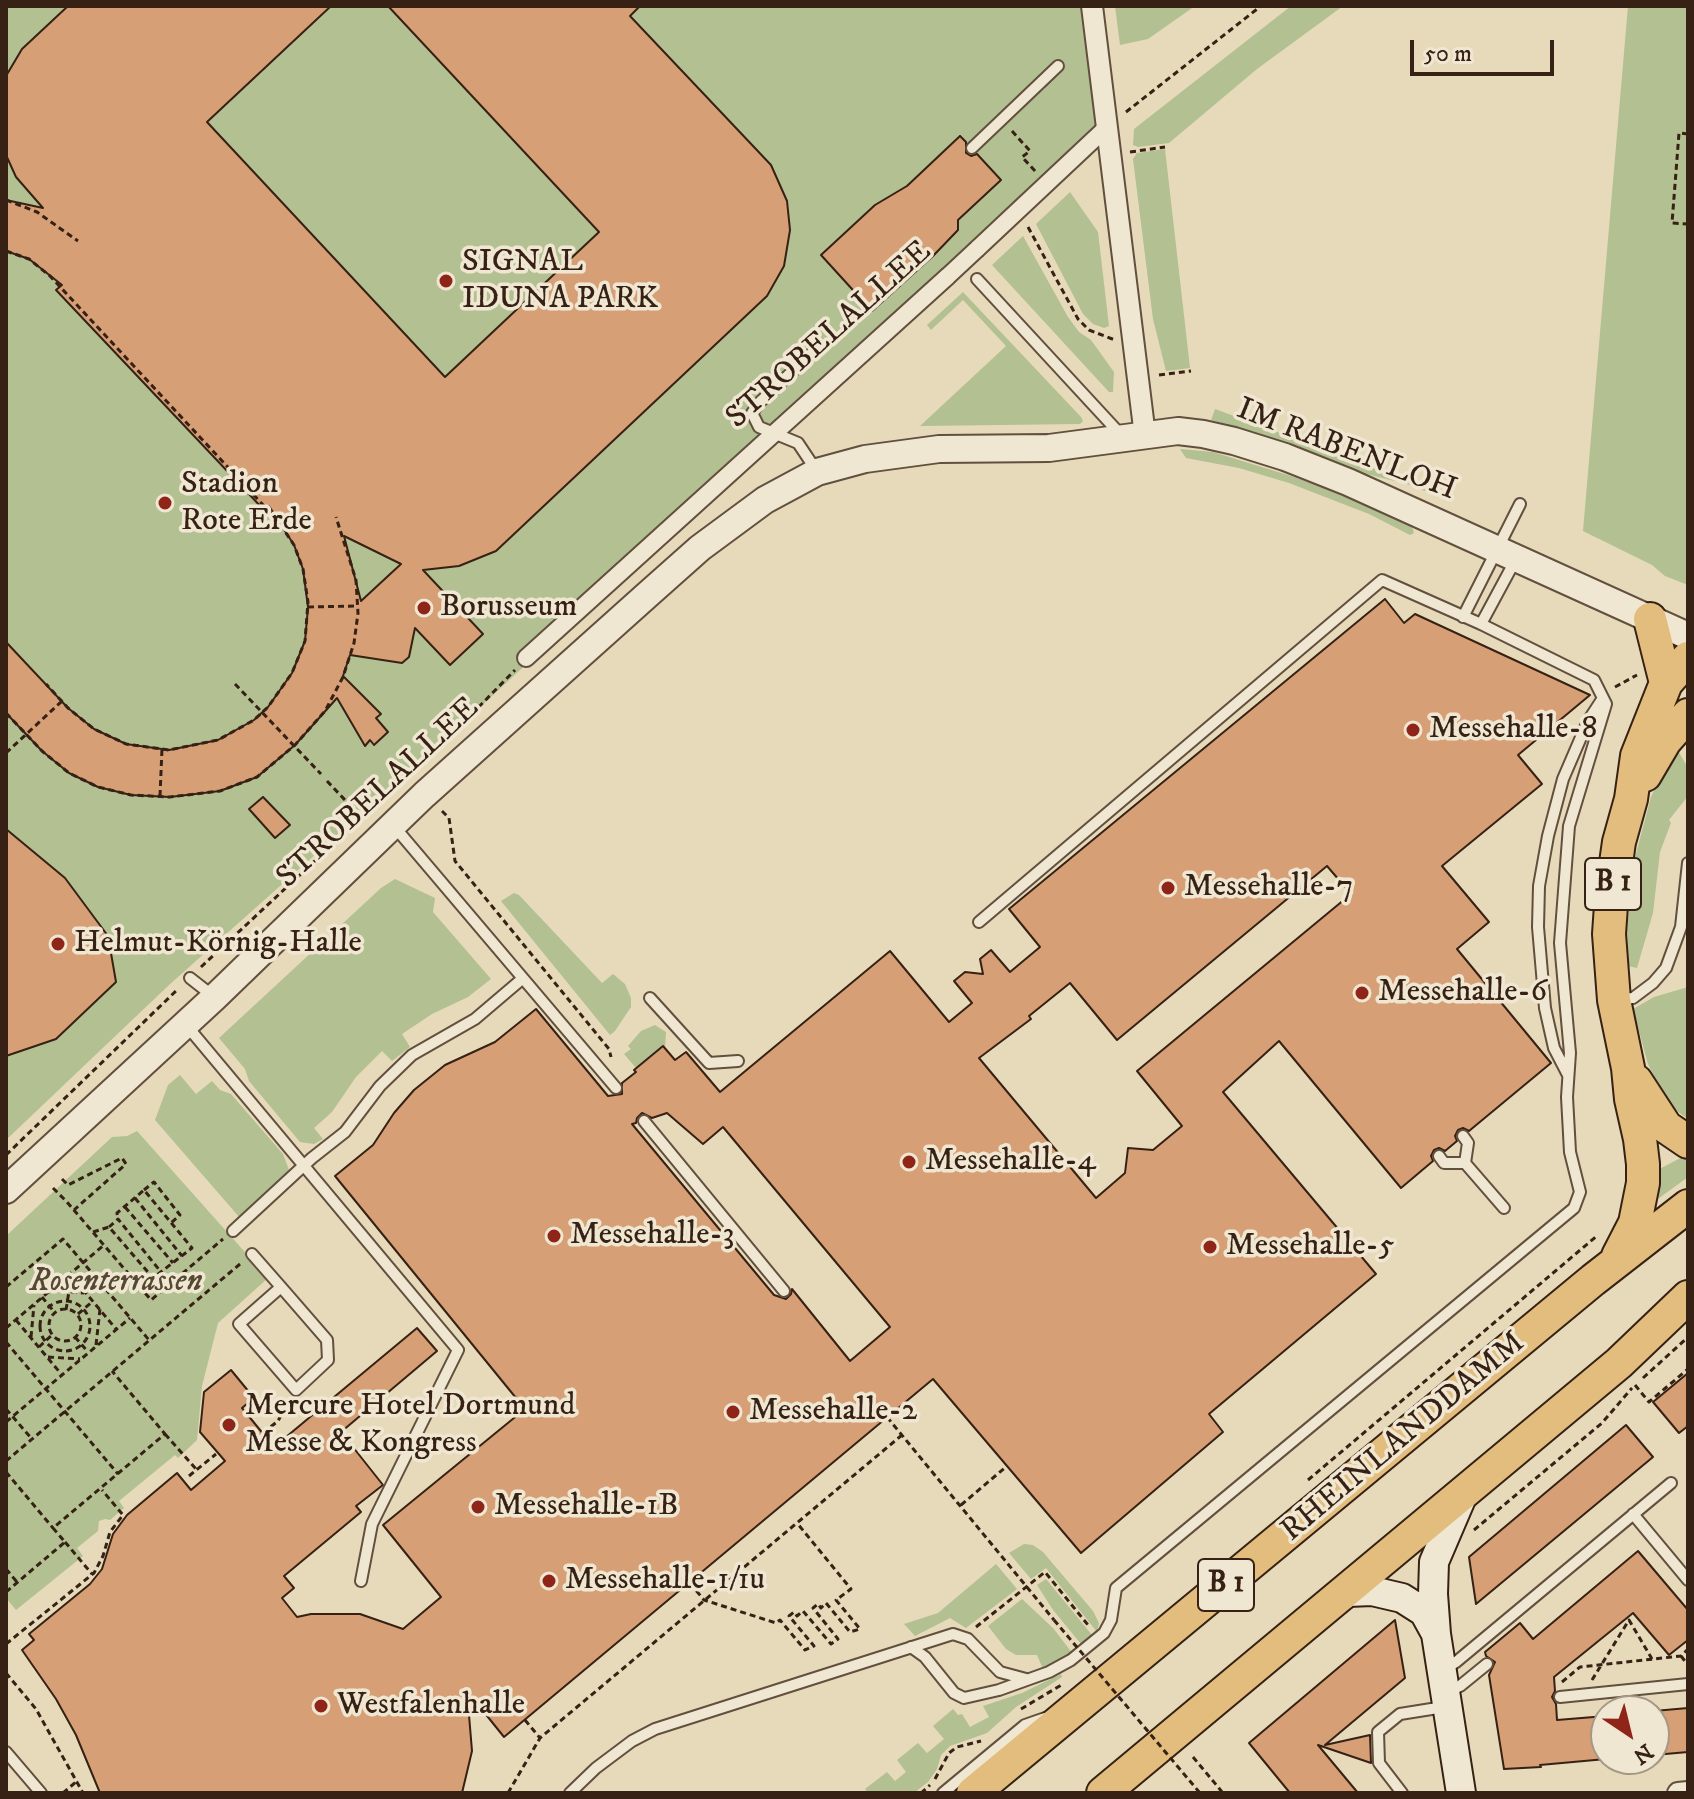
<!DOCTYPE html>
<html>
<head>
<meta charset="utf-8">
<style>
  body { margin:0 }
  #map { position:relative; width:1694px; height:1799px; overflow:hidden; background:#e6daba; font-family:"IM FELL DW Pica",serif }
  canvas { display:block }
  .frame { position:absolute; inset:0; border:8px solid #362114; pointer-events:none }
  .north { position:absolute; left:1590px; top:1695px; width:80px; height:80px; box-sizing:border-box; background:#efe7d2; border:2px solid #a59886; border-radius:50%; rotate:145deg; font-size:22px; font-weight:700; line-height:32px; text-align:center; color:#362114 }
  .north::after { content:''; display:block; margin:auto; width:28px; height:36px; background:#8f2418; clip-path:polygon(50% 0,100% 100%,50% 72%,0 100%) }
  .scale { position:absolute; left:1410px; top:40px; width:144px; height:36px; box-sizing:border-box; border:4px solid #362114; border-top:0; padding-left:10px; font-size:24px; line-height:28px; white-space:nowrap; color:#362114; -webkit-text-stroke:6px #efe7d2; paint-order:stroke }
</style>
</head>
<body>
<div id="map">
<canvas width="1694" height="1799"></canvas>
<div class="frame"></div>
<div class="north">N</div>
<div class="scale">50 m</div>
</div>
<script>
const ctx = document.querySelector('canvas').getContext('2d');
ctx.lineJoin = 'round';
function fillPath(path, color) { ctx.fillStyle = color; ctx.fill(path, 'evenodd'); }
const toPath = rows => new Path2D(rows.map(r => 'M' + r).join(''));
function stroke(path, color, width, dash) { ctx.strokeStyle = color; ctx.lineWidth = width; ctx.lineCap = dash ? 'butt' : 'round'; ctx.setLineDash(dash || []); ctx.stroke(path); }
function drawText(font, color, halo, rows, align = 'center') {
  ctx.font = font + ' "IM FELL DW Pica",serif'; ctx.lineWidth = 7; ctx.setLineDash([]); ctx.textBaseline = 'middle'; ctx.strokeStyle = halo; ctx.fillStyle = color; for (const [text, x, y, turn = 0] of rows) {
    ctx.save(); ctx.translate(x, y); ctx.rotate((+turn || 0) * Math.PI / 180); ctx.textAlign = isNaN(turn) ? turn : align; if (halo) ctx.strokeText(text, 0, 0); ctx.fillText(text, 0, 0); ctx.restore();
  }
}
fillPath(toPath([
  [6,6,1087,6,1099,134,465,721,169,985,6,1140],
  [1115,6,1195,6,1148,39,1120,45],
  [1291,6,1343,6,1257,69,1169,143,1138,147,1133,145,1134,129],
  [1628,6,1688,6,1688,585,1665,576,1652,565,1583,531],
  [1165,149,1190,368,1166,371,1153,319,1133,159,1137,153],
  [1070,192,1098,232,1109,326,1104,328,1093,324,1083,314,1036,224],
  [1023,236,1068,317,1079,332,1091,340,1114,372,1113,392,1109,392,992,265],
  [963,292,1081,417,1083,421,1080,424,920,426,1006,346,963,300,931,330,927,325],
  [1215,409,1426,487,1425,491,1407,484,1366,474,1294,445,1211,420],
  [1180,449,1213,452,1291,476,1341,494,1404,522,1412,527,1414,533,1410,535,1369,514,1289,483,1239,468,1186,458],
  [1677,749,1688,768,1688,796,1669,820,1671,823,1660,852,1653,913,1637,968,1628,966,1627,930,1634,861,1651,797,1672,752],
  [395,879,435,898,433,912,491,979,468,997,432,1014,402,1034,410,1047,392,1061,382,1051,356,1077,332,1112,314,1128,323,1139,314,1144,300,1142,249,1081,245,1069,219,1038,381,888],
  [514,893,519,895,602,983,613,974,625,984,631,998,631,1007,615,1031,610,1035,501,901],
  [1688,987,1688,1119,1677,1111,1662,1093,1648,1064,1633,1009,1654,997],
  [655,1025,666,1032,665,1047,636,1068,624,1054,631,1049,628,1046,641,1031],
  [180,1075,196,1094,212,1081,220,1090,231,1094,283,1154,289,1170,282,1181,240,1218,155,1120,168,1085],
  [137,1131,268,1278,218,1323,202,1386,197,1440,178,1458,175,1455,119,1501,124,1508,110,1520,105,1519,99,1521,98,1531,77,1548,83,1556,16,1610,6,1598,6,1236,112,1137,127,1136],
  [1688,1154,1688,1177,1651,1204,1652,1173],
  [1024,1544,1033,1545,1043,1552,1093,1611,1099,1623,1097,1632,1046,1568,1031,1579,1009,1553],
  [996,1564,1017,1589,966,1628,950,1618,915,1636,904,1624,938,1613],
  [1046,1579,1092,1635,1081,1644,1053,1610,1037,1585],
  [1022,1599,1053,1628,1073,1654,1043,1669,1037,1655,1016,1655,1006,1649,988,1626],
  [1061,1674,1062,1677,1016,1707,987,1733,950,1746,941,1755,937,1769,928,1782,914,1793,868,1793,865,1789,887,1772,895,1781,906,1772,897,1760,918,1743,927,1753,944,1739,933,1726,953,1709,958,1715,962,1714,970,1727,989,1717,983,1706,1022,1693]
]), '#b2c092');
const building = toPath([
  [68,6,331,6,207,122,445,377,599,232,388,6,640,6,630,16,771,165,787,201,790,230,784,266,767,296,496,551,459,566,423,570,483,634,450,665,415,628,409,657,402,663,350,655,343,676,381,714,376,718,388,732,374,745,370,740,365,746,337,698,295,745,257,777,220,791,170,797,131,795,98,787,69,773,42,751,6,713,6,642,68,708,94,729,126,744,169,750,218,740,254,720,268,707,292,673,305,641,308,607,303,569,294,545,269,506,264,510,56,290,62,285,29,259,6,251,6,200,43,208,16,177,6,155,6,76,22,49,68,6],
  [344,536,401,564,361,601,344,536],
  [960,136,966,142,966,153,971,156,977,154,1001,180,958,220,958,230,933,256,872,311,821,255,875,205,907,186,960,136],
  [1385,599,1404,623,1415,614,1590,695,1518,755,1542,784,1442,866,1489,922,1457,949,1551,1063,1469,1131,1463,1128,1458,1130,1455,1136,1457,1141,1445,1151,1439,1148,1434,1150,1431,1156,1433,1161,1401,1188,1279,1041,1223,1092,1376,1274,1209,1414,1223,1432,1081,1553,933,1379,504,1737,467,1691,472,1751,462,1793,100,1793,76,1735,56,1699,22,1650,34,1640,29,1634,90,1584,102,1569,113,1534,127,1515,177,1473,191,1490,225,1461,200,1432,204,1392,231,1370,254,1398,242,1408,274,1447,417,1328,437,1351,341,1432,383,1485,356,1506,361,1512,284,1576,294,1588,282,1598,297,1617,311,1614,360,1614,403,1629,441,1597,383,1525,525,1409,335,1176,373,1145,394,1113,414,1090,445,1065,495,1042,536,1009,608,1096,622,1094,622,1083,636,1072,634,1070,663,1046,675,1060,686,1052,720,1092,890,951,949,1022,972,1003,954,981,965,972,983,974,980,959,991,950,1010,972,1040,947,1009,909,1385,599],
  [1327,866,1351,894,1137,1071,1182,1126,1153,1150,1128,1148,1125,1173,1096,1198,979,1058,1031,1019,1029,1016,1070,983,1117,1040,1327,866],
  [642,1113,652,1118,667,1113,703,1144,723,1127,890,1327,850,1361,792,1289,791,1294,786,1299,774,1295,632,1124,636,1123,637,1118,642,1113],
  [263,797,290,825,275,838,249,809,263,797],
  [6,829,65,878,108,936,116,982,56,1039,6,1056,6,829],
  [1688,1373,1688,1426,1679,1433,1653,1402,1688,1373],
  [1626,1425,1653,1457,1476,1604,1469,1557,1626,1425],
  [1638,1551,1688,1610,1688,1640,1669,1655,1633,1613,1554,1677,1555,1691,1552,1697,1556,1704,1557,1720,1606,1716,1606,1759,1540,1765,1541,1767,1504,1769,1489,1675,1495,1662,1486,1656,1485,1652,1520,1623,1533,1639,1638,1551],
  [1395,1620,1405,1678,1325,1745,1370,1735,1371,1763,1318,1745,1358,1793,1290,1793,1249,1743,1395,1620],
  [1688,1708,1688,1752,1654,1755,1654,1711,1688,1708]
]);
fillPath(building, '#d79f76');
stroke(building, '#362114', 2);
const service = toPath([
  [972,148,1058,66],
  [977,279,1122,436],
  [814,351,759,403,752,413,759,427,798,443,816,470],
  [1463,617,1520,504],
  [1481,624,1516,559],
  [393,825,616,1088],
  [190,978,213,996],
  [650,998,709,1063,738,1061],
  [1620,999,1633,998,1653,983,1666,968,1681,927,1688,863],
  [187,1026,458,1350,372,1524,361,1581],
  [1568,1075,1554,1048,1545,1008,1538,927,1539,886,1548,836,1563,779,1588,721,1603,698],
  [644,1121,784,1291],
  [1463,1136,1468,1143,1465,1163,1504,1208],
  [1439,1156,1444,1163,1465,1163],
  [233,1231,312,1158,345,1132,380,1086,412,1055,475,1019,522,979],
  [252,1254,281,1287,327,1340,328,1360,296,1390,239,1324,281,1287],
  [1633,1514,1688,1580],
  [911,1647,925,1657,954,1693,964,1698,999,1690,1049,1672,1071,1660,1104,1633,1111,1620,1116,1588,1574,1208,1580,1192,1570,1152,1567,1097,1570,1053,1560,943,1569,826,1606,704,1594,680,1481,624,1382,580,979,922],
  [1443,1670,1456,1662,1671,1483],
  [1447,1692,1460,1686,1487,1664],
  [1560,1697,1688,1684],
  [6,1752,41,1793],
  [570,1793,596,1768,632,1741,655,1729,953,1634,968,1639,1000,1672,1026,1679],
  [943,1793,1025,1725,1045,1718],
  [1402,1793,1379,1763,1378,1732,1400,1714,1444,1707]
]);
const pedestrian = toPath([
  [977,249,1107,127],
  [526,658,948,276]
]);
const minor = toPath([
  [1092,6,1145,436],
  [1678,1793,1688,1792]
]);
const tertiary = toPath([
  [6,1190,215,997,424,795,646,596,700,548,765,500,817,472,865,459,939,449,1049,448,1178,431,1203,434,1234,441,1285,457,1348,482,1688,636]
]);
const secondary = toPath([
  [1336,1600,1348,1592,1372,1591,1402,1598,1424,1612,1435,1632],
  [1461,1793,1436,1634,1433,1594,1434,1562,1464,1492]
]);
const primary = toPath([
  [1650,619,1666,683],
  [1645,775,1665,741,1688,715],
  [1636,1081,1666,1127,1688,1142],
  [1618,1256,1635,1223,1643,1183,1643,1164,1640,1139,1631,1099,1628,1068,1614,1000,1609,934,1612,891,1619,842,1631,799,1637,756,1666,683,1688,658],
  [973,1793,1593,1280,1688,1206],
  [1103,1793,1619,1363,1688,1297]
]);
stroke(service, '#624f3e', 14);
stroke(pedestrian, '#624f3e', 20);
stroke(minor, '#624f3e', 24);
stroke(tertiary, '#624f3e', 30);
stroke(secondary, '#362114', 32);
stroke(primary, '#362114', 36);
stroke(toPath([
  [1126,112,1261,6],
  [1012,131,1030,151,1022,157,1036,172],
  [1688,134,1679,133,1672,223,1688,224],
  [1130,152,1165,147],
  [6,200,37,212,78,241],
  [1028,227,1078,319,1089,330,1115,340],
  [6,251,29,259,50,276,278,521,294,545,303,569,308,602,305,641,292,673,268,707,254,720,218,740,169,750,126,744,94,729,68,708,46,684],
  [1159,375,1191,371],
  [308,607,356,606],
  [235,684,321,774],
  [1615,687,1637,675],
  [6,713,42,751,69,773,98,787,131,795,170,797,220,791,257,777,295,745,325,711,343,677,354,643,358,613,356,580,336,517],
  [6,753,62,701],
  [327,781,362,818],
  [160,796,162,749],
  [442,811,449,818,455,861,609,1049,611,1057],
  [201,967,465,721,515,670],
  [6,1155,178,989],
  [62,1179,68,1185,122,1158,126,1164,74,1210],
  [53,1188,67,1202,151,1300,223,1239],
  [144,1190,154,1182,180,1215,171,1223],
  [135,1198,182,1256],
  [125,1207,173,1263],
  [109,1227,118,1219,161,1272],
  [93,1232,109,1227,153,1278,192,1248,144,1190,117,1213,118,1219],
  [70,1274,116,1329],
  [6,1287,63,1239,149,1340],
  [51,1290,84,1293],
  [42,1297,55,1313],
  '40 1326a25 25 0 1 1 50 0a25 25 0 1 1-50 0Z',
  '49 1325a16 16 0 1 1 32 0a16 16 0 1 1-32 0Z',
  [66,1310,69,1291],
  [78,1314,93,1301],
  [16,1320,62,1375],
  [6,1328,104,1245],
  [31,1337,34,1305],
  [75,1337,88,1352],
  [6,1342,118,1474],
  [96,1345,100,1309],
  [39,1347,52,1335],
  [48,1357,80,1359],
  [1643,1378,1688,1337],
  [1635,1385,1649,1402,1688,1369],
  [6,1409,32,1439],
  [887,1417,1054,1620],
  [6,1422,130,1318],
  [263,1433,278,1421,288,1403],
  [165,1434,197,1470],
  [6,1461,240,1264],
  [6,1472,53,1528],
  [189,1476,216,1454],
  [1308,1480,1598,1235],
  [961,1505,1007,1466],
  [1474,1530,1602,1423,1632,1388],
  [65,1542,92,1574],
  [6,1569,17,1582],
  [690,1583,704,1600,776,1623,780,1620,805,1650,814,1646,789,1616,794,1612,797,1616,803,1611,831,1644,838,1639,813,1608,818,1604,821,1608,826,1603,850,1632,860,1629,836,1600,851,1589,797,1523],
  [6,1592,65,1542,53,1528,165,1434,112,1371],
  [976,1627,1045,1572,1088,1625],
  [6,1644,94,1573,103,1556,110,1532,123,1515,102,1490],
  [1681,1656,1688,1665],
  [6,1673,36,1709,83,1793],
  [1592,1680,1629,1620,1652,1659],
  [1562,1682,1580,1667,1681,1656,1688,1649],
  [1021,1709,1063,1684],
  [525,1720,540,1738],
  [1193,1757,1223,1793],
  [935,1779,949,1753,957,1747,981,1741],
  [63,1793,77,1781],
  [508,1793,540,1738,902,1435],
  [921,1793,930,1785]
]), '#362114', 3, [6, 4]);
stroke(service, '#efe7d2', 10);
stroke(pedestrian, '#efe7d2', 16);
stroke(minor, '#efe7d2', 20);
stroke(tertiary, '#efe7d2', 26);
stroke(secondary, '#efe7d2', 28);
stroke(primary, '#e3bd7d', 32);
const pedestrianBridge = toPath([
  [948,276,977,249]
]);
stroke(pedestrianBridge, '#624f3e', 20, []);
stroke(toPath([
  [1054,1620,1200,1793]
]), '#362114', 3, [6, 4]);
stroke(pedestrianBridge, '#efe7d2', 16);
for (const [x, y, r, color] of [
  [446,281,8,"#8f2418"],
  [165,503,8,"#8f2418"],
  [424,608,8,"#8f2418"],
  [1413,730,8,"#8f2418"],
  [1168,888,8,"#8f2418"],
  [58,944,8,"#8f2418"],
  [1362,993,8,"#8f2418"],
  [909,1162,8,"#8f2418"],
  [554,1236,8,"#8f2418"],
  [1210,1247,8,"#8f2418"],
  [733,1412,8,"#8f2418"],
  [229,1425,8,"#8f2418"],
  [478,1507,8,"#8f2418"],
  [549,1581,8,"#8f2418"],
  [321,1706,8,"#8f2418"]
]) { const dot = new Path2D(); dot.arc(x, y, r, 0, 2 * Math.PI); ctx.fillStyle = color; ctx.fill(dot); stroke(dot, '#efe7d2', 3); }
for (const [x, y, w] of [
  [1613,884,56],
  [1226,1585,56]
]) { const box = new Path2D(); box.roundRect(x - w / 2, y - 26, w, 52, 6); ctx.fillStyle = '#efe7d2'; ctx.fill(box); stroke(box, '#362114', 2); }
drawText('bold 30px', '#362114', null, [
  ["B 1",1613,884],
  ["B 1",1226,1585]
]);
drawText('32px', '#362114', '#efe7d2', [
  ["SIGNAL",462,263],
  ["IDUNA PARK",462,300],
  ["Stadion",181,485],
  ["Rote Erde",181,522],
  ["Borusseum",440,608],
  ["Messehalle-8",1429,730],
  ["Messehalle-7",1184,888],
  ["Helmut-Körnig-Halle",74,944],
  ["Messehalle-6",1378,993],
  ["Messehalle-4",925,1162],
  ["Messehalle-3",570,1236],
  ["Messehalle-5",1226,1247],
  ["Mercure Hotel Dortmund",245,1407],
  ["Messe & Kongress",245,1444],
  ["Messehalle-2",749,1412],
  ["Messehalle-1B",494,1507],
  ["Messehalle-1/1u",565,1581],
  ["Westfalenhalle",337,1706]
], 'left');
drawText('32px', '#362114', '#efe7d2', [
  ["STROBELALLEE",830,336,-42],
  ["IM RABENLOH",1346,451,21],
  ["STROBELALLEE",379,794,-43],
  ["RHEINLANDDAMM",1404,1438,-40]
]);
drawText('italic 32px', '#554934', '#efe7d2', [
  ["Rosenterrassen",116,1283]
]);
</script>
</body>
</html>
